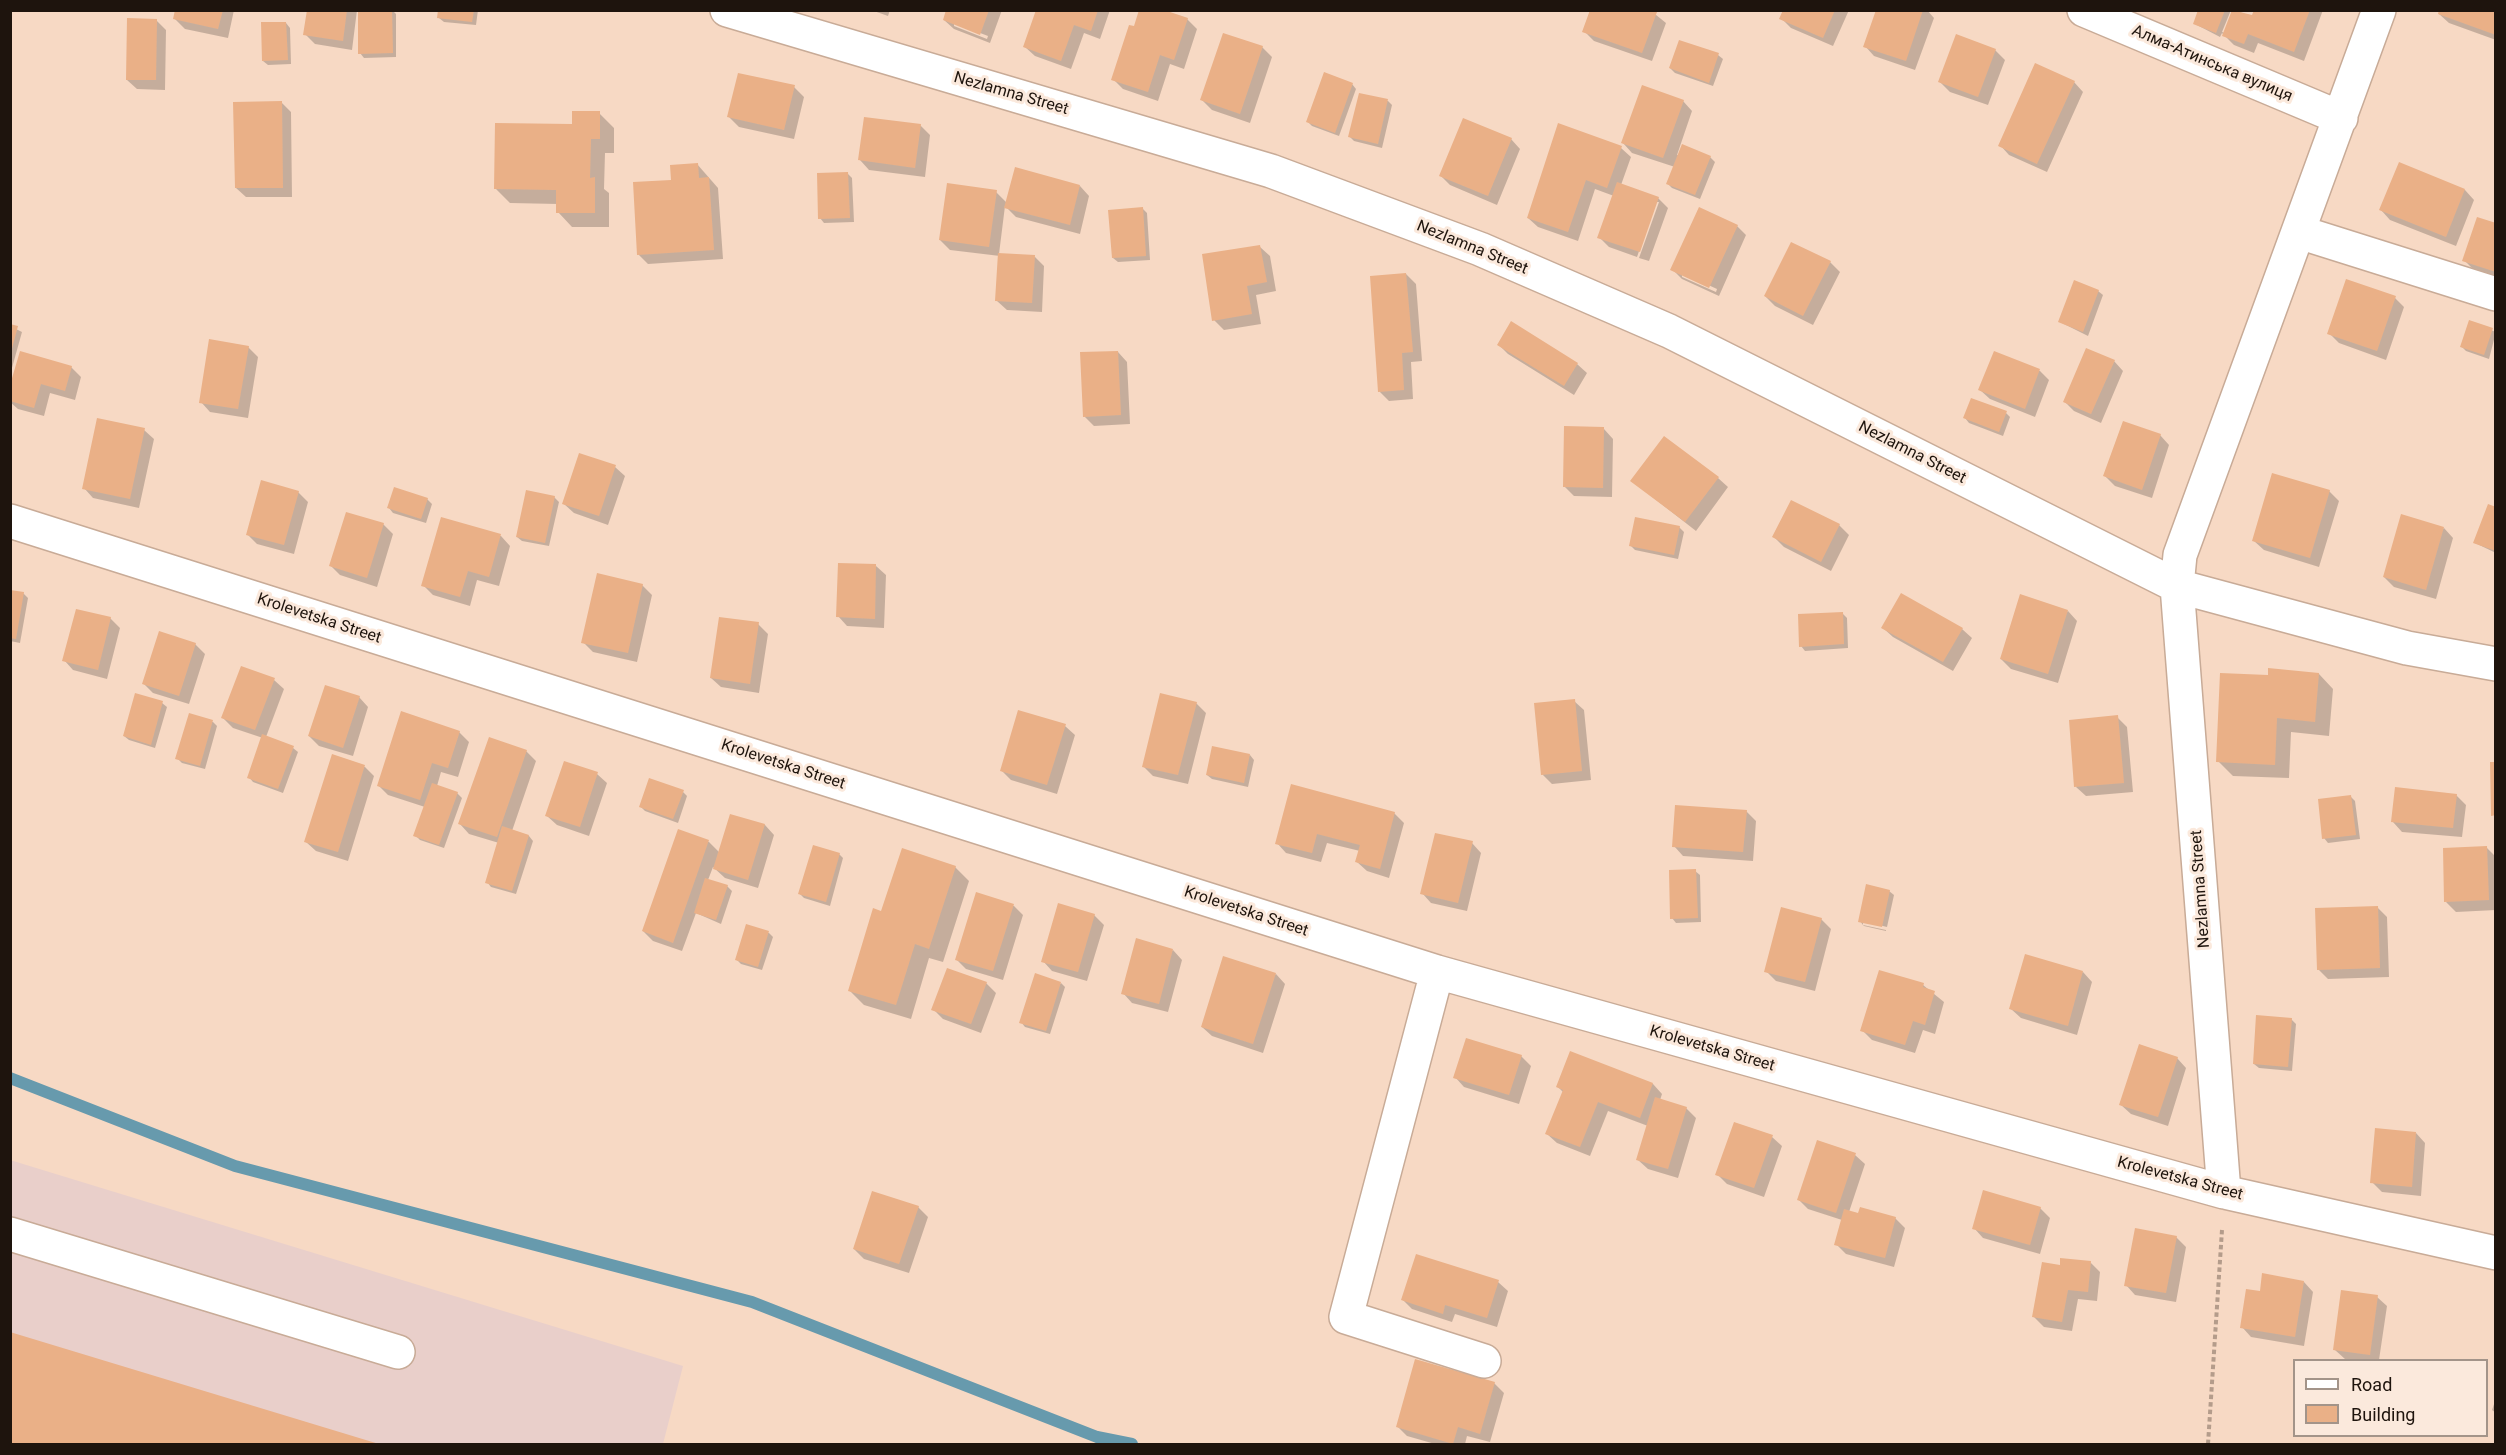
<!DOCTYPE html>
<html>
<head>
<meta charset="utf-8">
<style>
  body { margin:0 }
  #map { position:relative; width:2506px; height:1455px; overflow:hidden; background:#f7d9c4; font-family:Roboto,sans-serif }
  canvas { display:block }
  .frame { position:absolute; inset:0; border:12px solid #1e140d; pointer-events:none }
  .legend { position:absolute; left:2293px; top:1359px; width:195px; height:78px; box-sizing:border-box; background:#fbe9dc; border:2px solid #a39489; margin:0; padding:8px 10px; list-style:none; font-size:18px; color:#1e140d }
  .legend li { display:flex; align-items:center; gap:12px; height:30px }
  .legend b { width:30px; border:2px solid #a39489 }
</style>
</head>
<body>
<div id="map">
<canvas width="2506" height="1455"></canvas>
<div class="frame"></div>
<ul class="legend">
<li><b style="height:8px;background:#fff"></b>Road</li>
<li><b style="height:16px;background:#eab087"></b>Building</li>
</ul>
</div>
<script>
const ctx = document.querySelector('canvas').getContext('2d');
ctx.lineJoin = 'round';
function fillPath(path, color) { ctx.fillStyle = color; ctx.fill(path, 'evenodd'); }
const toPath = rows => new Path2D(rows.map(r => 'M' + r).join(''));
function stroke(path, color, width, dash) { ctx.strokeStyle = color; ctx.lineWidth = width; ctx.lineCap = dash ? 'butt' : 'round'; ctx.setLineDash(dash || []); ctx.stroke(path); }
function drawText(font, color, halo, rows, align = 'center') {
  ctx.font = font + ' Roboto,sans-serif'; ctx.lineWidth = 6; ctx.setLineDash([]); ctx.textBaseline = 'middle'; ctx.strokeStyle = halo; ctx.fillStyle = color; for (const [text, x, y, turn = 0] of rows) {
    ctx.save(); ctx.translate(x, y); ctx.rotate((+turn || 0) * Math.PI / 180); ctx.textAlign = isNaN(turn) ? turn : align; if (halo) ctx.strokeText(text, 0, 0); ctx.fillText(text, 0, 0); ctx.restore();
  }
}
fillPath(toPath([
  [10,1160,683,1366,663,1444,11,1444]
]), '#e9cfca');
fillPath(toPath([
  [177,10,234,10,228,38,185,29,175,19],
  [308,10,357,10,352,50,315,44,305,34],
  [392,10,396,14,396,57,364,58,360,53],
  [440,10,478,10,476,25,444,22,439,18],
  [871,10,890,10,888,16],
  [948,10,1002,10,990,43,954,29,944,20],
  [954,23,988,36,987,39,954,26],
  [1038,10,1110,10,1100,39,1084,33,1071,69,1035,56,1025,47],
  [1650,10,1666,23,1652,61,1594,41,1584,31],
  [1784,10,1849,10,1833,46,1791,28,1781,18],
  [1877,10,1927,10,1934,18,1915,70,1874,56,1865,46],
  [2200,10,2231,10,2222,32,2225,33,2234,10,2253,17,2255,10,2323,10,2304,61,2258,43,2254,53,2234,45,2222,33,2220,37,2195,24],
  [2496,10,2496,40,2449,23,2439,14],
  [1187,19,1197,29,1184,69,1170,64,1158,101,1123,89,1113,79,1135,27],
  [156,20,166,30,165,90,137,89,127,80],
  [286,23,290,28,291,64,268,65,263,61],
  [1262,47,1272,57,1250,123,1212,110,1202,100],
  [1995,50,2005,60,1988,105,1950,92,1940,82],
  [1718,55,1723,59,1713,86,1675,73,1670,68],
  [2074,82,2083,92,2047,172,2009,155,2000,145],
  [1352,84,1356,89,1339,136,1312,126,1308,122],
  [794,87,804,97,794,139,739,127,729,117],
  [1360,94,1388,101,1392,105,1382,148,1354,141,1350,137],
  [1683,101,1692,111,1677,155,1710,157,1715,162,1700,199,1672,188,1668,184,1675,167,1632,153,1623,143],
  [281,102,291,112,292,197,246,197,236,188],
  [599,113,614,128,614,153,605,153,604,189,609,193,609,227,572,227,558,212,558,204,510,203,496,189,573,125],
  [920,125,930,135,925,177,869,170,860,160],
  [1559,125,1621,148,1631,157,1621,185,1658,198,1668,208,1649,261,1639,258,1659,202,1656,202,1637,257,1609,247,1599,237,1614,196,1595,189,1578,241,1538,227,1528,218],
  [1511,139,1520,149,1497,205,1450,185,1441,176],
  [697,164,718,188,723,259,648,264,638,254],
  [2400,164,2465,190,2474,200,2456,246,2390,220,2381,210],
  [848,174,852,178,854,222,824,223,820,218],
  [1080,186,1089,196,1080,234,1016,217,1005,206,999,254,1035,257,1044,266,1042,312,1007,310,997,301,1000,256,950,250,940,240,996,192,1007,203],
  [1142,208,1147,213,1150,260,1118,262,1113,258],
  [2496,225,2496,277,2474,270,2464,260],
  [1737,226,1746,235,1719,296,1682,279,1672,269],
  [1682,273,1717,289,1716,292,1682,277],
  [1260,247,1270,256,1276,291,1256,295,1261,324,1224,330,1214,320],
  [1830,262,1840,272,1813,325,1775,306,1765,296],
  [1406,274,1416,284,1422,361,1411,362,1413,399,1389,401,1379,391],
  [2098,291,2103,295,2088,336,2060,322],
  [2395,298,2404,307,2386,360,2339,343,2329,333],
  [2470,322,2496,332,2489,359,2466,351,2462,347],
  [10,326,22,332,10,375],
  [1499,345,1577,364,1587,373,1574,395,1508,354],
  [248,347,258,357,248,418,210,412,201,402],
  [1118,352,1127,362,1130,424,1094,426,1084,416],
  [1995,353,2040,371,2049,380,2035,417,1990,399,1980,390],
  [2114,361,2123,371,2101,423,2074,411,2064,401],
  [71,367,81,377,75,400,50,393,44,416,18,409,10,402,10,390],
  [2006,413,2010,417,2003,436,1969,423,1965,418],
  [1604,429,1613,439,1612,497,1574,496,1564,486],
  [144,430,154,439,139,508,93,498,84,488],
  [2160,435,2169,445,2152,498,2115,486,2105,476],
  [615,467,625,476,608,525,574,513,564,504],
  [1718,478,1728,487,1696,531,1632,481],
  [2329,491,2339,501,2319,567,2264,550,2254,541],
  [298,492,308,502,294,554,257,544,248,535],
  [554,497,559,502,549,546,522,541,517,537],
  [427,499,432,504,426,523,393,513,389,508],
  [2496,508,2496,553,2475,543],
  [442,519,501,536,510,546,499,586,477,580,470,606,433,595,423,585],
  [383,524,393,534,377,587,340,575,331,566],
  [1839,525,1849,535,1831,571,1784,547,1774,537],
  [1679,527,1684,532,1678,559,1635,550,1631,546],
  [2444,528,2453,538,2436,599,2394,587,2384,577],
  [876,566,886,575,884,628,847,626,838,616],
  [642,585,652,595,637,662,593,652,583,642],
  [10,591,23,593,28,598,20,643,10,641],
  [2068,611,2077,621,2058,683,2011,669,2001,659],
  [1843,614,1847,618,1848,648,1805,651,1801,646],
  [110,618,120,628,107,679,73,670,64,660],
  [758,624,768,634,759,693,721,687,711,678],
  [1883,628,1962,629,1972,638,1953,671,1893,637],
  [195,644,205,654,189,704,153,693,144,684],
  [2319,674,2333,689,2329,736,2291,732,2289,778,2233,776,2218,761,2269,677],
  [274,680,284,689,266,737,293,748,298,752,283,793,253,782,249,777,263,738,233,728,223,718],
  [359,697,368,707,353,756,319,746,309,736],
  [1574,701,1584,710,1591,780,1552,784,1542,774],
  [162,703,167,707,155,748,129,740,124,736],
  [1196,703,1206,713,1188,784,1153,776,1144,767],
  [190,715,213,722,217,726,205,769,182,763,177,758],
  [2117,717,2127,727,2133,792,2086,796,2076,787],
  [1065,726,1075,735,1057,794,1011,780,1002,771],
  [459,732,469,742,458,777,441,772,437,786,457,793,462,798,444,848,420,840,415,835,425,807,388,795,378,785],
  [526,751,536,761,512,831,529,836,533,841,516,894,491,887,487,882,499,843,469,834,460,824],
  [1250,755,1254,760,1248,787,1212,779,1207,775],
  [333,756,365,767,374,776,348,861,316,851,306,842],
  [597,774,607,783,589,836,557,825,547,816],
  [683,792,687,796,678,823,645,811,641,807],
  [2456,795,2466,805,2462,837,2402,832,2393,822],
  [2351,797,2355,801,2360,839,2328,843,2324,838],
  [1746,811,1756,821,1753,861,1683,856,1674,846],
  [1394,813,1404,823,1389,878,1367,871,1357,862,1360,851,1327,843,1321,862,1286,853,1277,843],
  [731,815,765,825,774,835,758,888,725,878,713,867,708,880,727,886,732,891,721,924,696,913,682,951,653,941,643,931,679,831,709,842,720,853],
  [1472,843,1481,853,1467,911,1431,903,1422,893],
  [2487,848,2496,857,2496,910,2456,912,2446,902],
  [839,854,843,858,830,906,804,898,800,894],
  [955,867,969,881,943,962,929,958,911,1019,864,1005,850,991,882,913],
  [1695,871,1700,875,1701,922,1676,923,1672,918],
  [1889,891,1894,895,1887,927,1863,921,1863,925,1860,921],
  [977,894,1014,906,1023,915,1003,980,966,969,956,959],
  [2377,907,2387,917,2389,977,2328,979,2318,969],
  [1094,915,1104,925,1087,981,1052,971,1043,961],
  [1821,919,1831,929,1815,991,1776,981,1766,971],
  [1863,925,1886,930,1886,931,1864,926],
  [747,926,769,933,773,937,762,970,741,964,737,960],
  [1173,950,1182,960,1168,1012,1132,1003,1123,993],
  [2083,972,2092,982,2077,1035,2021,1018,2011,1009],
  [1276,974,1285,984,1263,1053,1212,1036,1202,1027],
  [986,983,996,993,981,1033,943,1019,933,1009],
  [1061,983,1065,987,1050,1034,1025,1027,1021,1022],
  [1923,985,1944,1002,1935,1034,1923,1030,1915,1053,1872,1040,1862,1030],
  [2291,1019,2296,1024,2292,1071,2259,1068,2254,1064],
  [1571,1053,1653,1084,1662,1094,1660,1100,1686,1108,1696,1118,1678,1178,1648,1169,1638,1160,1648,1126,1608,1111,1590,1156,1557,1143,1547,1134,1563,1092,1558,1087],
  [1521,1056,1531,1066,1519,1104,1464,1087,1455,1077],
  [2177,1058,2186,1068,2168,1126,2131,1114,2121,1105],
  [2416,1133,2425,1143,2421,1196,2382,1192,2372,1182],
  [1772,1137,1782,1146,1764,1197,1727,1184,1717,1174],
  [1818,1142,1855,1155,1865,1164,1849,1212,1895,1218,1905,1228,1894,1267,1846,1254,1836,1244,1842,1220,1808,1209,1798,1199],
  [918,1207,928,1217,909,1273,864,1259,854,1249],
  [2040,1208,2050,1218,2040,1254,1983,1238,1974,1228],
  [2176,1237,2186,1247,2176,1302,2135,1295,2126,1285],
  [2090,1262,2100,1272,2097,1301,2078,1299,2072,1331,2044,1327,2034,1317,2061,1267],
  [1498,1282,1508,1291,1497,1327,1455,1314,1452,1322,1412,1309,1403,1300],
  [2304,1282,2313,1292,2304,1346,2251,1337,2242,1327,2261,1293],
  [2377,1297,2387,1306,2379,1360,2345,1359,2335,1350],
  [10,1334,376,1444,10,1444],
  [1494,1383,1504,1393,1490,1442,1467,1436,1465,1444,1435,1444,1407,1436,1398,1427],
  [2496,1398,2496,1413,2492,1410]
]), '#0003');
stroke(toPath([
  [10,1078,235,1166,752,1302,1097,1437,1132,1444]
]), '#679aad', 12);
fillPath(toPath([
  [175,10,223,10,218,29,173,19],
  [307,10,347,10,343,41,303,35],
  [358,10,392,10,393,53,358,54],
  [438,10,474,10,472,22,437,18],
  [946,10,989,10,980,35,943,20],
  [1036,10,1098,10,1091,31,1074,25,1061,61,1023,47],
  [1139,10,1164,10,1188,18,1174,60,1160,55,1148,92,1111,80,1129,25,1134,26],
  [1590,10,1654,10,1657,12,1642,53,1582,32],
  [1783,10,1835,10,1823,38,1779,19],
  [1876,10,1923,10,1906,61,1863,47],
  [2198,10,2225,10,2216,33,2193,24],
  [2232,10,2252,15,2254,10,2310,10,2294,52,2248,34,2244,44,2222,36],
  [2439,10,2496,10,2496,35,2438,14],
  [127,18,157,19,156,80,126,80],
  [261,22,286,22,288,60,262,61],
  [1223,33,1263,46,1240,114,1200,100],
  [1956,34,1996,49,1978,97,1938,82],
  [1679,40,1719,53,1709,83,1669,68],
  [2035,63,2075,81,2037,164,1998,146],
  [1324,72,1353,83,1335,133,1306,122],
  [738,73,795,85,784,130,727,117],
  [1642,85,1684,100,1663,158,1621,143],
  [1359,93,1388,99,1378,144,1348,137],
  [282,101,283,188,235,188,233,102],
  [572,111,600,111,600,139,591,139,590,178,595,177,595,213,556,213,556,190,494,189,495,123,572,124],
  [864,117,921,124,915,168,858,160],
  [1463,118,1512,138,1488,196,1439,176],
  [1558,123,1622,146,1607,188,1586,180,1568,232,1527,218],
  [1682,144,1711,156,1695,195,1666,184],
  [2399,162,2465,189,2446,237,2379,210],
  [698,163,699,178,709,177,714,250,637,255,633,182,671,180,670,165],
  [1015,167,1080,185,1070,225,1004,208],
  [848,172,850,218,818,219,817,173],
  [1617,182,1659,197,1640,252,1597,238],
  [947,183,997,190,989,247,939,240],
  [1143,207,1146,256,1112,258,1108,210],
  [1699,207,1738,225,1709,288,1670,270],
  [2477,217,2496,223,2496,272,2462,261],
  [1791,242,1831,261,1803,316,1764,296],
  [1260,245,1267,282,1247,286,1252,314,1212,321,1202,254],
  [998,253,1035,255,1032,303,995,301],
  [1406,273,1413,352,1402,353,1404,390,1378,392,1370,276],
  [2346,279,2396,296,2377,351,2327,334],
  [2074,280,2099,290,2083,332,2058,322],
  [2469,320,2493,328,2484,355,2460,347],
  [1511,321,1578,363,1564,386,1497,345],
  [10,324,18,326,11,352,10,352],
  [209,339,249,346,238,409,199,403],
  [2086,348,2115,360,2091,414,2063,402],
  [20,351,72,366,65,391,41,384,34,408,10,401,10,385],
  [1118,351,1121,415,1083,417,1080,352],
  [1994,351,2040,369,2025,409,1978,390],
  [1971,398,2007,411,1999,432,1963,418],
  [97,418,145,428,130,499,82,489],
  [2123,421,2161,434,2142,490,2103,476],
  [1564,426,1604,427,1603,488,1563,487],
  [1664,436,1719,477,1685,522,1630,481],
  [579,453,616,465,599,516,562,504],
  [2272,473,2330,490,2310,558,2252,541],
  [261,480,299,491,284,545,246,535],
  [394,487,428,498,421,519,387,508],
  [526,490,555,496,545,543,516,537],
  [1791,500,1840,524,1821,562,1772,537],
  [2488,504,2496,507,2496,551,2473,543],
  [346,512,384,523,367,578,329,566],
  [2401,514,2444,527,2426,590,2383,577],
  [441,517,501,534,489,577,468,571,460,597,421,586],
  [1635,517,1680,526,1674,555,1629,546],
  [838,563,876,564,875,619,836,617],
  [597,573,643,584,628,653,581,643],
  [10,590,24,592,16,639,10,638],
  [1901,593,1963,628,1943,662,1881,628],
  [2020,594,2068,610,2048,674,2000,659],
  [76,609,111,617,98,670,62,661],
  [1843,612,1844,644,1799,647,1798,614],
  [719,617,759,622,750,684,710,678],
  [159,631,196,643,179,696,142,684],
  [241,666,275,678,255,730,221,718],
  [2268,668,2319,673,2315,722,2277,718,2275,765,2216,762,2220,673,2268,675],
  [325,685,360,696,343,748,308,736],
  [135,693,163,701,151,745,123,736],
  [1160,693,1197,702,1178,775,1142,767],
  [1575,699,1582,771,1541,775,1534,703],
  [1018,710,1066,724,1047,785,1000,771],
  [401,711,460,731,448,768,432,763,420,800,377,786],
  [189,713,213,720,200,766,175,759],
  [2118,715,2124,783,2074,787,2069,720],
  [262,734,294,746,278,789,247,778],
  [489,737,527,750,497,837,458,824],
  [1212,746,1250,754,1244,783,1206,775],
  [332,754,365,765,338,852,304,842],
  [564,761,598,772,580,827,545,816],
  [2490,762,2496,762,2496,815,2491,816],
  [649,778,684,790,673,819,639,807],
  [432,783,458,792,439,845,413,836],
  [1291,784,1395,812,1380,869,1355,862,1360,845,1317,834,1312,853,1275,844],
  [2395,787,2457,794,2453,828,2391,822],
  [2351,795,2356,835,2322,839,2318,799],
  [1675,805,1747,810,1743,852,1672,847],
  [730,814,765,824,748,880,713,869],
  [502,826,529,835,512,891,485,883],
  [678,829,709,840,673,943,642,931],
  [1435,833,1473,841,1458,903,1420,894],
  [813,845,840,853,826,902,798,894],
  [2487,846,2489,900,2444,902,2443,848],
  [902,848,956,866,929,949,915,944,896,1005,848,991,873,908,881,911],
  [1696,869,1698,918,1670,919,1669,870],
  [705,878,728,885,716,920,694,913],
  [1866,884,1890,890,1882,927,1858,922],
  [976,892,1014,904,993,971,955,960],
  [1058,903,1095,914,1078,972,1041,962],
  [2378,906,2380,968,2317,970,2315,908],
  [1781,907,1822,918,1805,982,1764,972],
  [746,924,769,931,758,967,735,960],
  [1136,938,1173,949,1159,1004,1121,994],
  [2025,954,2083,971,2068,1026,2009,1009],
  [1223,956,1276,973,1253,1044,1201,1027],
  [947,968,987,982,971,1024,931,1010],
  [1879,970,1924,983,1923,987,1935,991,1925,1025,1913,1021,1905,1045,1860,1031],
  [1035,973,1061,982,1046,1031,1019,1023],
  [2256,1015,2292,1018,2288,1067,2253,1064],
  [1466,1038,1522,1055,1509,1095,1453,1078],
  [2139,1044,2178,1057,2158,1117,2119,1105],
  [1570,1051,1653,1083,1640,1118,1598,1102,1580,1147,1545,1134,1563,1090,1556,1087],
  [1655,1097,1687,1107,1668,1169,1636,1160],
  [1734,1122,1773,1135,1754,1188,1715,1175],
  [2375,1128,2416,1132,2412,1187,2370,1183],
  [1817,1140,1856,1153,1836,1213,1797,1200],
  [1983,1190,2041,1207,2030,1245,1972,1229],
  [872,1191,919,1206,899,1264,853,1249],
  [1860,1207,1896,1217,1885,1258,1834,1245,1844,1209,1858,1213],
  [2135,1228,2177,1236,2166,1293,2124,1286],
  [1416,1254,1499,1280,1487,1318,1445,1305,1443,1314,1401,1300],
  [2060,1258,2091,1261,2088,1292,2068,1290,2062,1322,2032,1317,2042,1262,2060,1265],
  [2262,1273,2304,1281,2295,1337,2240,1328,2246,1289,2260,1291],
  [2341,1290,2378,1295,2370,1355,2333,1350],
  [10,1332,379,1444,10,1444],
  [1415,1359,1495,1382,1480,1434,1458,1427,1453,1444,1396,1427]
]), '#eab087');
const minor = toPath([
  [727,10,1271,171,1480,249,1669,331,2177,586,2407,648,2496,664],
  [2084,10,2341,118],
  [2299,232,2496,294],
  [10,521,1437,972,2224,1192,2496,1253],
  [1437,972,1346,1317,1484,1361],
  [2224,1192,2177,586,2180,555,2379,10],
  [10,1234,398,1352]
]);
stroke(minor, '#c8ab97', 36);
stroke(toPath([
  [2208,1444,2222,1230]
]), '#b49c8b', 4, [4.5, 3]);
stroke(minor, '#fff', 33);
drawText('16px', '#1e140d', '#fbe9dc', [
  ["Алма-Атинська вулиця",2212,64,23],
  ["Nezlamna Street",1011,94,16],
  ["Nezlamna Street",1472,248,22],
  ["Nezlamna Street",1912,453,27],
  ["Krolevetska Street",319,619,18],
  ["Krolevetska Street",783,765,18],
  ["Nezlamna Street",2201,889,-94],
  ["Krolevetska Street",1246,912,18],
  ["Krolevetska Street",1712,1049,16],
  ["Krolevetska Street",2180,1179,15]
]);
</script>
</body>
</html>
